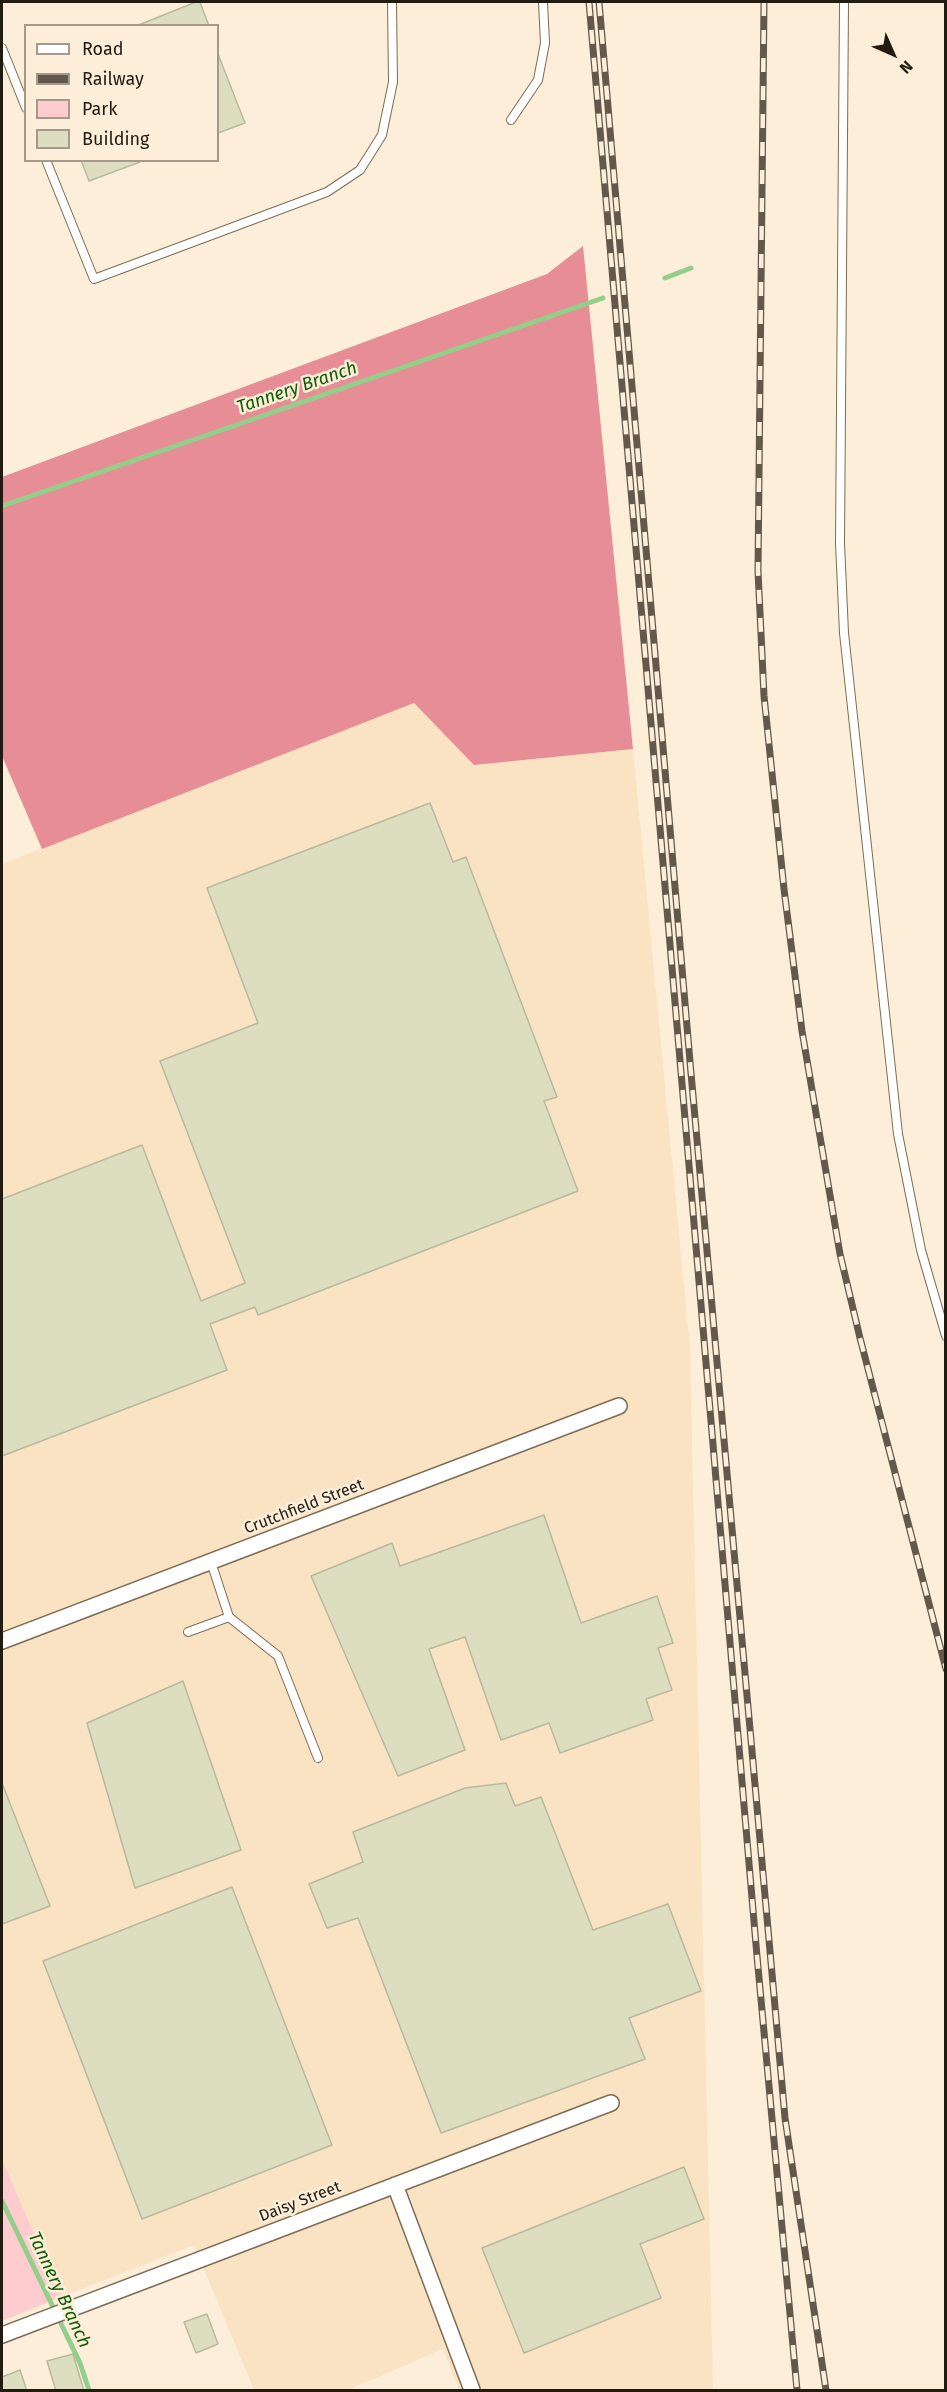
<!DOCTYPE html>
<html>
<head>
<meta charset="utf-8">
<style>
  body { margin:0 }
  #map { position:relative; width:947px; height:2392px; overflow:hidden; background:#fdeed9; font-family:"Fira Sans",sans-serif }
  canvas { display:block }
  .frame { position:absolute; inset:0; border:3px solid #211b11; pointer-events:none }
  .legend { position:absolute; left:24px; top:24px; width:195px; height:138px; box-sizing:border-box; background:#fdeed9; border:2px solid #a59a89; margin:0; padding:8px 10px; list-style:none; font-size:18px; color:#211b11 }
  .legend li { display:flex; align-items:center; gap:12px; height:30px }
  .legend b { width:30px; border:2px solid #a59a89 }
  .north { position:absolute; left:863px; top:24px; width:60px; height:60px; -webkit-text-stroke:4px #fdeed9; paint-order:stroke; rotate:135deg; font-size:16px; font-weight:700; line-height:24px; text-align:center; color:#211b11 }
  .north::after { content:''; display:block; margin:auto; width:21px; height:27px; background:#211b11; clip-path:polygon(50% 0,100% 100%,50% 72%,0 100%) }
</style>
</head>
<body>
<div id="map">
<canvas width="947" height="2392"></canvas>
<div class="frame"></div>
<ul class="legend">
<li><b style="height:8px;background:#fff"></b>Road</li>
<li><b style="height:8px;background:#62594c"></b>Railway</li>
<li><b style="height:16px;background:#fecbce"></b>Park</li>
<li><b style="height:16px;background:#dddec0"></b>Building</li>
</ul>
<div class="north">N</div>
</div>
<script>
const ctx = document.querySelector('canvas').getContext('2d');
ctx.lineJoin = 'round';
function fillPath(path, color) { ctx.fillStyle = color; ctx.fill(path, 'evenodd'); }
const toPath = rows => new Path2D(rows.map(r => 'M' + r).join(''));
function stroke(path, color, width, dash) { ctx.strokeStyle = color; ctx.lineWidth = width; ctx.lineCap = dash ? 'butt' : 'round'; ctx.setLineDash(dash || []); ctx.stroke(path); }
function drawText(font, color, halo, rows, align = 'center') {
  ctx.font = font + ' "Fira Sans",sans-serif'; ctx.lineWidth = 5; ctx.setLineDash([]); ctx.textBaseline = 'middle'; ctx.strokeStyle = halo; ctx.fillStyle = color; for (const [text, x, y, turn = 0] of rows) {
    ctx.save(); ctx.translate(x, y); ctx.rotate((+turn || 0) * Math.PI / 180); ctx.textAlign = isNaN(turn) ? turn : align; if (halo) ctx.strokeText(text, 0, 0); ctx.fillText(text, 0, 0); ctx.restore();
  }
}
fillPath(toPath([
  [414,703,475,765,633,749,690,1349,713,2390,459,2390,443,2349,348,2390,254,2390,194,2245,61,2297,2,2159,2,864]
]), '#f9e3c2');
fillPath(toPath([
  [2,2159,61,2297,2,2321]
]), '#fecbce');
fillPath(toPath([
  [583,246,633,749,474,765,414,703,42,849,2,756,2,477,547,274]
]), '#e78d95');
stroke(toPath([
  [665,278,691,268],
  [2,506,603,298],
  [2,2201,80,2363,89,2390]
]), '#93ce8b', 5);
const building = toPath([
  [196,2,200,2,209,26,136,26,196,2],
  [218,54,245,123,218,133,218,54],
  [81,160,140,160,140,162,89,181,81,160],
  [430,803,453,862,466,857,557,1097,544,1101,578,1191,258,1315,255,1307,210,1324,227,1370,2,1456,2,1199,142,1145,201,1301,245,1283,160,1061,258,1023,207,888,430,803],
  [544,1515,581,1623,657,1596,673,1643,658,1648,672,1690,646,1699,653,1720,560,1753,549,1723,501,1740,465,1637,429,1649,465,1750,398,1776,311,1576,392,1543,400,1566,544,1515],
  [183,1681,241,1850,135,1888,87,1723,183,1681],
  [2,1783,50,1906,2,1924,2,1783],
  [506,1783,515,1806,541,1797,593,1930,668,1904,701,1991,629,2018,645,2059,441,2133,358,1918,327,1928,309,1884,363,1862,353,1832,465,1788,506,1783],
  [232,1887,332,2145,142,2219,43,1961,232,1887],
  [684,2167,704,2219,640,2244,661,2298,524,2353,482,2248,684,2167],
  [207,2314,218,2344,196,2353,184,2322,207,2314],
  [73,2354,84,2391,56,2391,47,2361,73,2354],
  [20,2370,27,2391,2,2391,2,2377,20,2370]
]);
fillPath(building, '#dddec0');
stroke(building, '#b9ba9d', 1.5);
const lane = toPath([
  [844,2,840,543,844,633,898,1134,921,1250,946,1336],
  [2,48,26,108],
  [511,120,538,80,545,43,543,2],
  [46,160,94,279,327,192,360,170,382,135,393,82,392,2],
  [229,1617,278,1656,318,1758],
  [188,1632,229,1617,211,1562]
]);
const street = toPath([
  [2,1641,619,1406],
  [395,2185,472,2390],
  [2,2335,611,2103]
]);
stroke(lane, '#7c6c55', 10);
stroke(street, '#7c6c55', 18);
stroke(lane, '#fff', 8);
stroke(street, '#fff', 15);
const rail = toPath([
  [589,2,757,1956,797,2390],
  [599,2,691,1073,785,2118,826,2390],
  [764,2,758,571,764,696,784,889,802,1031,840,1254,860,1338,946,1669]
]);
stroke(rail, '#62594c', 7);
stroke(rail, '#fdeed9', 4.5, [14]);
drawText('16px', '#211b11', '#fdeed9', [
  ["Crutchfield Street",304,1507,-21],
  ["Daisy Street",300,2202,-21]
]);
drawText('italic 18px', '#0c5e01', '#fdeed9', [
  ["Tannery Branch",297,388,-19],
  ["Tannery Branch",59,2290,65]
]);
</script>
</body>
</html>
